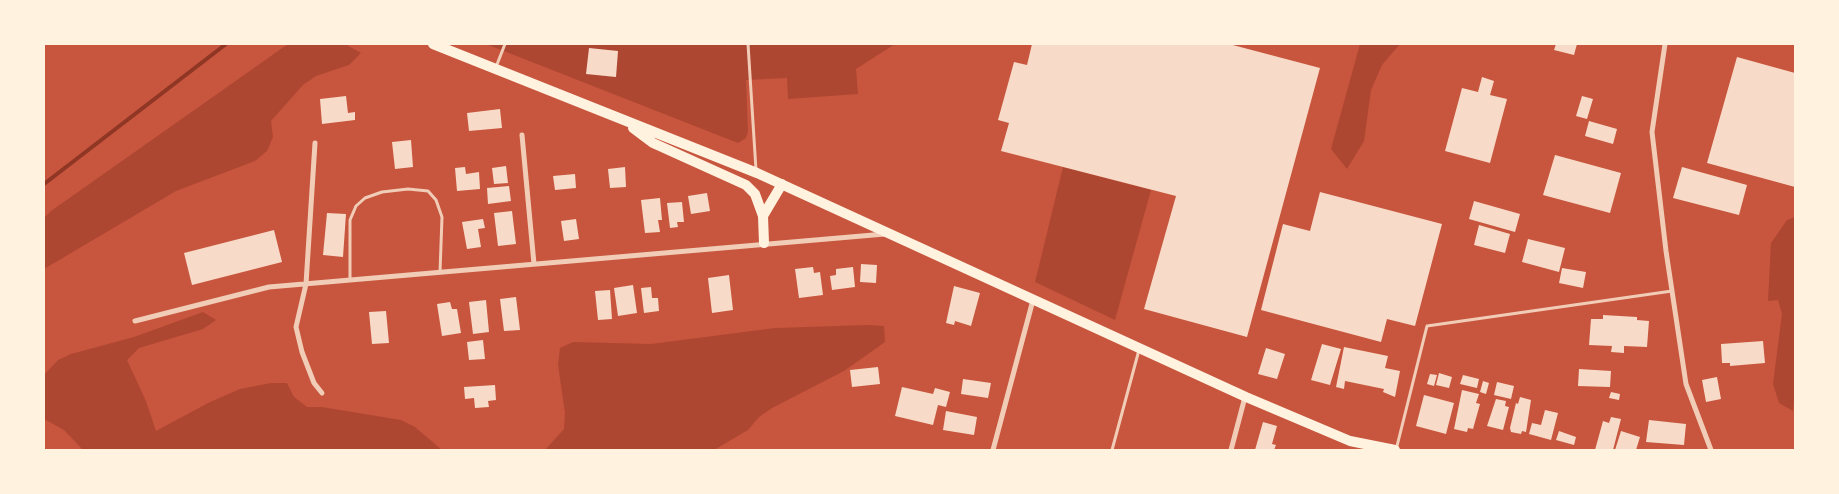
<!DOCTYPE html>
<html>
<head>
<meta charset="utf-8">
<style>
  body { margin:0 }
  #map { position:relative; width:1839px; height:494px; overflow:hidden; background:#c8553d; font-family:Inter,sans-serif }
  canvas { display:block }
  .frame { position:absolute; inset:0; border:45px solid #fff3e0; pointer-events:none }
</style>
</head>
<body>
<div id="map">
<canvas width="1839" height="494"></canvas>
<div class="frame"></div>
</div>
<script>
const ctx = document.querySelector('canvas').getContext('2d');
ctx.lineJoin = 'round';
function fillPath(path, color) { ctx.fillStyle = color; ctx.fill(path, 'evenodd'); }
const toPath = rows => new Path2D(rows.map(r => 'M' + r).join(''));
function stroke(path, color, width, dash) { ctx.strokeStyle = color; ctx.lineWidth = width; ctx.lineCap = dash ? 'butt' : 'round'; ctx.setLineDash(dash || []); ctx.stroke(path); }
fillPath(toPath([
  [288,44,345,44,361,53,349,65,316,76,303,85,271,121,273,137,267,151,255,161,176,191,44,269,44,218,51,211],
  [486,44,895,44,856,69,858,94,788,99,787,78,746,80,748,131,746,138,738,143],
  [1360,44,1400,44,1382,65,1371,90,1364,141,1347,169,1331,149],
  [1063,167,1151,190,1115,320,1035,282],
  [1795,217,1795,388,1793,411,1779,403,1773,384,1782,314,1778,300,1768,301,1771,243,1787,220],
  [203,312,216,320,203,329,139,348,127,360,146,401,156,431,210,402,240,389,271,383,287,383,294,397,307,407,322,407,401,420,415,427,442,450,83,450,64,430,44,419,44,375,58,360,71,354,134,337],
  [868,325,884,326,885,342,844,371,772,408,759,417,748,430,714,450,545,450,564,429,565,413,558,365,560,348,573,342,651,344,775,328]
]), '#ae4732');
stroke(toPath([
  [44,184,226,44]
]), '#8f3625', 4);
fillPath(toPath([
  [1032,44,1229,44,1320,68,1247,337,1144,309,1176,196,1001,151,1009,123,998,120,1014,62,1027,65],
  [1556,44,1577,44,1574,55,1554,50],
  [589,48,618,51,616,77,586,74],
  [1737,57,1795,73,1795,187,1707,163],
  [1482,77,1494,81,1490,95,1507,99,1490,163,1445,151,1462,88,1478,92],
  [346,96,348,113,355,112,355,120,322,124,320,99],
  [1582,96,1593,99,1587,119,1576,116],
  [500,109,502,128,469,131,467,113],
  [1589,121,1617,129,1613,144,1585,136],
  [411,140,413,167,395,169,392,142],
  [1555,155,1621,173,1610,213,1543,195],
  [506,166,508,183,494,184,492,168],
  [465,167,466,174,479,172,480,189,457,191,455,168],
  [625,167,626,187,610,188,608,169],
  [1682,167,1747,185,1739,215,1673,198],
  [575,174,576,188,555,190,553,176],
  [509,186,511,201,488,204,487,188],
  [1320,192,1442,224,1415,326,1387,319,1381,342,1261,310,1283,224,1310,231],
  [707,193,710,211,691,214,688,196],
  [660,198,662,220,658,220,660,232,645,233,641,200],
  [1474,201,1520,214,1515,232,1469,219],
  [682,202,684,222,677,222,678,227,670,228,667,203],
  [512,211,516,244,498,246,494,213],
  [327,213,346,214,343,257,323,255],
  [483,219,485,228,478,229,481,247,467,249,462,222],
  [576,219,579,239,564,241,561,221],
  [1479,225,1510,234,1505,253,1474,245],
  [274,230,282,262,192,285,184,253],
  [1528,239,1565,248,1559,272,1522,262],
  [861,264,877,265,876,283,860,282],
  [813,267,814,273,820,272,823,295,799,298,795,269],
  [853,267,855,287,832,290,830,276,836,275,836,269],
  [1562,268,1586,272,1583,288,1559,283],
  [729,275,733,310,712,313,708,278],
  [633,285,637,313,618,316,614,288],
  [954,286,980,293,971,326,955,321,954,325,946,323],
  [651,287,652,298,658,298,659,311,644,313,641,288],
  [610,290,612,319,598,320,595,291],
  [516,297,520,330,504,331,500,299],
  [486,300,489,332,473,334,469,302],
  [450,302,452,309,457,309,461,333,442,336,437,304],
  [386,311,389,343,372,344,369,312],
  [1603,315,1637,317,1637,320,1649,321,1647,347,1624,346,1624,353,1611,352,1612,346,1589,345,1591,319,1603,319],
  [483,340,485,359,469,360,467,342],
  [1763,341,1765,363,1730,366,1730,363,1722,363,1721,344],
  [1322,344,1341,349,1330,385,1311,380],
  [1344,347,1388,356,1385,368,1400,371,1395,397,1383,392,1384,389,1345,381,1344,389,1336,387],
  [1266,348,1285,354,1277,379,1258,374],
  [878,367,880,384,852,387,850,370],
  [1579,369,1611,371,1610,387,1578,386],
  [1439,373,1452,377,1449,388,1436,385],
  [1430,374,1437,375,1434,386,1427,384],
  [1463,375,1479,379,1477,388,1460,384],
  [1717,377,1721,399,1706,402,1702,380],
  [963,379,991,383,988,398,961,394],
  [1483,381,1489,383,1486,394,1480,392],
  [1497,382,1514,386,1511,399,1494,395],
  [495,385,496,400,488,401,489,407,475,408,474,398,465,399,464,387],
  [902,387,933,394,935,388,950,392,946,407,938,405,933,425,895,416],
  [1462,390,1479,394,1476,403,1480,404,1473,429,1468,428,1467,432,1454,429],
  [1611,392,1620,394,1619,400,1609,398],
  [1424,395,1454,403,1446,434,1416,426],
  [1520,397,1531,400,1526,432,1522,431,1521,434,1511,432,1510,428,1516,403,1518,404],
  [1496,399,1506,401,1505,406,1509,407,1503,430,1487,426],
  [1545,410,1558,413,1551,440,1529,434,1532,423,1541,425],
  [946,411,977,417,974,435,943,430],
  [1611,417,1621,419,1613,450,1595,450,1603,421,1609,423],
  [1649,420,1686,424,1684,445,1646,442],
  [1263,422,1277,426,1272,444,1276,445,1274,450,1255,450],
  [1559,431,1576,437,1574,445,1556,440],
  [1621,431,1640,437,1636,450,1615,450]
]), '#f7dbc8');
stroke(toPath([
  [748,44,756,170],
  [496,67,505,44],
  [350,280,350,220,356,206,365,198,382,192,408,189,428,191,436,200,442,217,440,272],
  [1112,450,1139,350],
  [1396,450,1427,326,1672,291]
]), '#f1ccb7', 3);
stroke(toPath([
  [1665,44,1652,132,1666,251,1686,384,1711,450],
  [522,135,534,264],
  [315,143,306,284,296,327,302,352,314,383,322,393],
  [135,321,269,287,885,234],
  [993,450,1033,300],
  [1231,450,1245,397]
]), '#f1ccb7', 5);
stroke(toPath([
  [433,44,757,173,1246,397,1350,441,1395,450],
  [633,128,653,143,746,185,755,194,763,216,764,243],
  [763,216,782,184]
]), '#fff3e0', 10);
</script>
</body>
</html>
